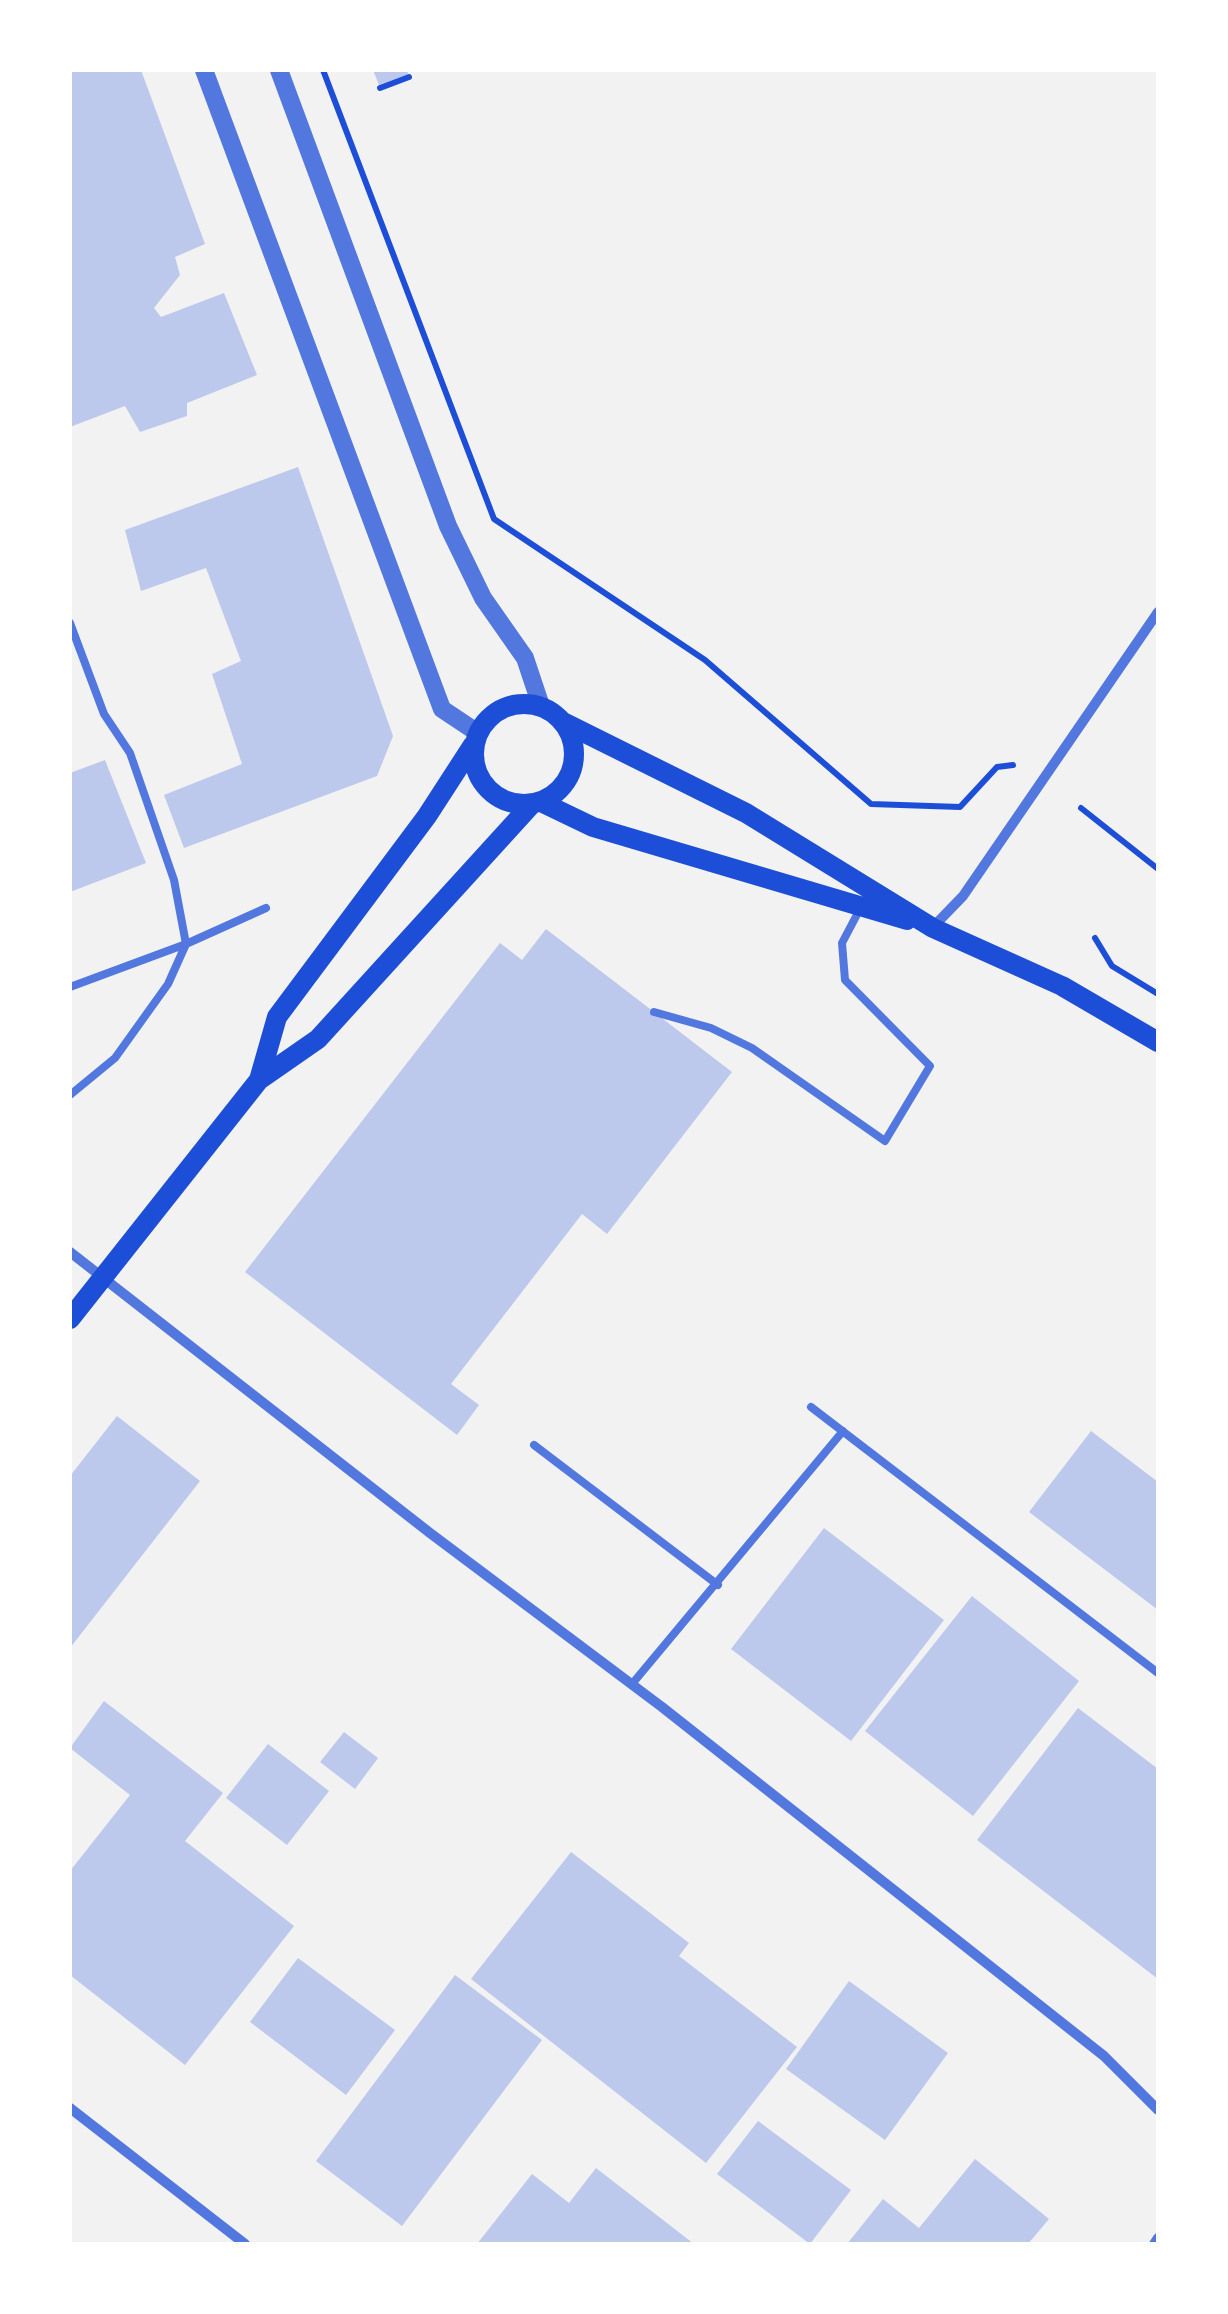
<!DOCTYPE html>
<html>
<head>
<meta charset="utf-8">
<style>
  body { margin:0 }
  #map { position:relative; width:1228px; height:2314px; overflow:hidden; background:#f2f2f2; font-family:"DejaVu Sans",sans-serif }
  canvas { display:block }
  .frame { position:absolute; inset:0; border:72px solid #fff; pointer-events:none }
</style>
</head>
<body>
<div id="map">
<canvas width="1228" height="2314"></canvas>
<div class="frame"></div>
</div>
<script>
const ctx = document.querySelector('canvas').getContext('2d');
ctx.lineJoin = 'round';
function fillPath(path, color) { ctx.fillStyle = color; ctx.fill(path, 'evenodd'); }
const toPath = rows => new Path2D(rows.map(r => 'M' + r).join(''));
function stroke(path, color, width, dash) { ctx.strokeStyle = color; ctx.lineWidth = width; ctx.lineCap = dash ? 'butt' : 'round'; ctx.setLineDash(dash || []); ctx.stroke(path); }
fillPath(toPath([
  [70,70,141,70,205,244,175,257,180,275,154,308,161,317,224,293,257,375,187,403,187,416,140,432,125,406,70,427],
  [373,70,407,70,408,74,379,85],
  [298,467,393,736,377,776,184,848,164,795,242,764,212,674,241,661,206,568,141,591,125,530],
  [105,760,146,863,70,892,70,773],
  [546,929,732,1072,607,1234,582,1214,451,1384,479,1405,457,1435,245,1272,500,943,522,960],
  [117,1416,200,1481,70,1648,70,1476],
  [1091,1431,1158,1482,1158,1610,1029,1512],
  [824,1528,944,1620,851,1741,731,1649],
  [972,1596,1079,1681,973,1816,865,1731],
  [104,1701,223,1793,185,1841,294,1926,185,2065,70,1975,70,1871,130,1795,70,1748],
  [1078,1708,1158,1769,1158,1979,977,1840],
  [344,1732,378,1758,355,1789,320,1762],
  [268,1744,329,1791,287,1845,226,1798],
  [571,1852,689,1943,679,1956,797,2047,706,2163,471,1979],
  [298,1958,395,2030,346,2095,250,2022],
  [455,1975,542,2040,402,2226,316,2161],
  [849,1981,948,2053,885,2140,786,2069],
  [758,2121,851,2190,810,2244,717,2174],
  [975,2159,1049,2219,1028,2244,847,2244,883,2199,919,2228],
  [596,2168,694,2244,477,2244,532,2174,569,2203]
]), '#bdc9ec');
stroke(toPath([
  [323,70,494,519,705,660,871,804,960,807,997,767,1013,765],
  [380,88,409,77],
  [1081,808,1158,869],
  [1095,938,1112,966,1158,994]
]), '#1d4ed8', 6);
stroke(toPath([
  [70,623,104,714,130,753,174,880,186,944,70,987],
  [654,1012,711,1028,752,1048,885,1141,930,1066,845,980,842,943,861,907],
  [70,1095,115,1058,168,984,186,944,266,908],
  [811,1407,1158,1673],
  [534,1445,718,1585],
  [632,1684,843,1431]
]), '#5277de', 8);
stroke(toPath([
  [933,927,963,896,1158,612],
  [70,1252,430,1533,662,1707,1104,2056,1158,2110],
  [70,2108,245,2244],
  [1154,2244,1158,2238]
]), '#5277de', 10);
stroke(toPath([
  [204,70,442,709,478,733],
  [279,70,448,526,483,598,525,658,541,706]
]), '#5277de', 18);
stroke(toPath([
  '474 754a50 50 0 1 1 100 0a50 50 0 1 1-100 0Z',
  [563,722,746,813,933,928,1062,986,1158,1042],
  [541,802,593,827,907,920],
  [259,1080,277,1017,427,816,473,745],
  [70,1319,259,1080,318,1039,531,805]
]), '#1d4ed8', 20);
</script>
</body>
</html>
